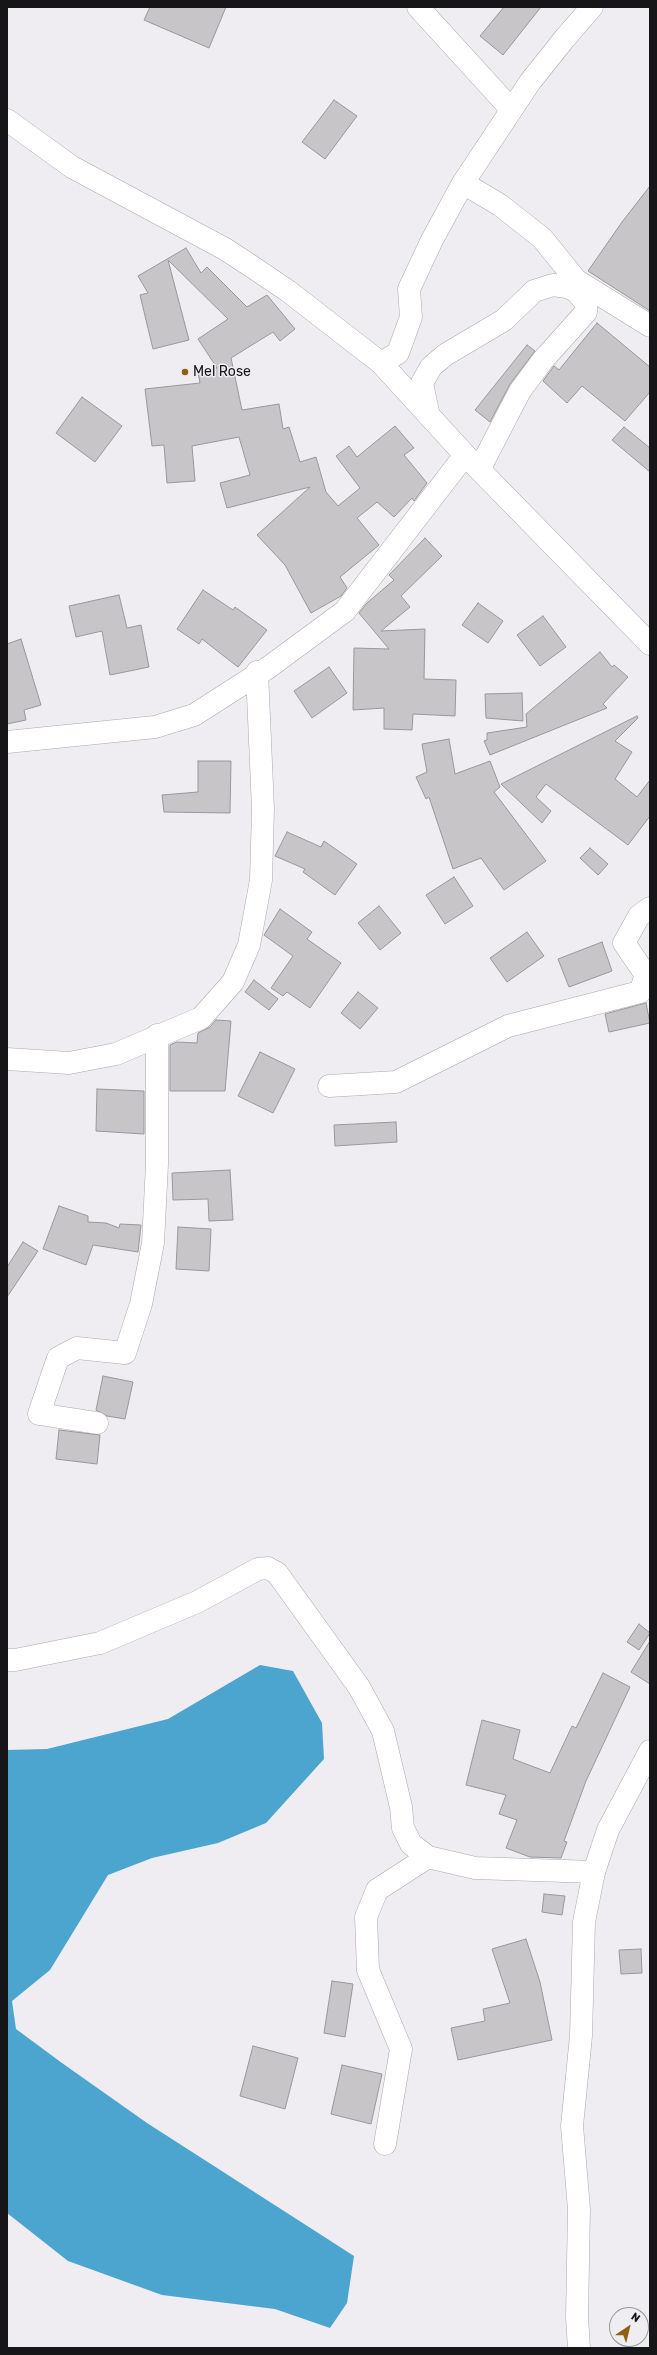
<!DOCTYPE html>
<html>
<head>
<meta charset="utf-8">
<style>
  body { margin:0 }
  #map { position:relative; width:657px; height:2355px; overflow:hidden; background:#efedf1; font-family:Rubik,sans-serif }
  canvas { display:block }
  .frame { position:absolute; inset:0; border:8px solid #161517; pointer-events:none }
  .north { position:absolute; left:609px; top:2307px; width:40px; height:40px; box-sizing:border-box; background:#efedf1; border:1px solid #98979a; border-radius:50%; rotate:35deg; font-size:11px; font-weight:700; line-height:16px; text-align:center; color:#161517 }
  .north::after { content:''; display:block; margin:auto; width:14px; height:18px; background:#915f10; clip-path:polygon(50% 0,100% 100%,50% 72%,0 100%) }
</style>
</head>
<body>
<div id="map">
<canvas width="657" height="2355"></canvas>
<div class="frame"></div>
<div class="north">N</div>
</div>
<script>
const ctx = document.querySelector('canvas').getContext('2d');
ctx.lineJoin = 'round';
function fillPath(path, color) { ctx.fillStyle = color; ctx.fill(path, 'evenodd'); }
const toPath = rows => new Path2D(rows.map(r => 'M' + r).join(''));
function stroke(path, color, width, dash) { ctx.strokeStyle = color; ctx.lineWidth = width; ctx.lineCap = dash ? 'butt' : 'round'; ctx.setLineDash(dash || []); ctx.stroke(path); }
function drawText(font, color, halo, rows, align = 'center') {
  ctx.font = font + ' Rubik,sans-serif'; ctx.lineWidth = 3; ctx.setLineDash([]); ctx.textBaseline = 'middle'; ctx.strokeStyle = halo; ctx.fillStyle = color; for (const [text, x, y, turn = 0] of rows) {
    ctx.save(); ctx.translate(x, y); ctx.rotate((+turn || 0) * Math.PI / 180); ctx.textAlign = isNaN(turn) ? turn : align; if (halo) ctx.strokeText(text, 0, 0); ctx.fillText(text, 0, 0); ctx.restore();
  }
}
fillPath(toPath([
  [260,1665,293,1671,322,1723,324,1759,266,1823,218,1843,152,1858,108,1875,50,1970,12,2001,16,2029,62,2063,147,2123,354,2256,347,2303,330,2328,275,2309,162,2295,68,2261,7,2213,7,1750,47,1749,168,1719]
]), '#4ba5ce');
const building = toPath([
  [150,7,226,7,209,48,144,20,150,7],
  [504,7,541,7,503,55,480,36,504,7],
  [334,100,357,116,325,159,302,142,334,100],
  [650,186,650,311,588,271,622,222,650,186],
  [186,248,201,273,207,267,247,307,267,295,295,329,280,341,273,332,231,358,242,410,279,404,283,429,289,427,300,462,316,457,326,492,338,506,360,488,336,456,349,446,357,457,395,426,414,448,404,455,427,483,414,501,412,498,394,517,377,502,357,518,379,545,340,577,347,588,341,596,311,613,285,565,257,535,310,487,227,508,220,483,250,475,239,437,192,446,195,481,167,483,164,445,152,446,145,389,200,383,198,372,217,368,198,339,228,319,168,260,189,340,153,349,140,295,148,293,138,276,186,248],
  [597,323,650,367,650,392,625,421,582,386,567,403,543,381,554,366,559,370,597,323],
  [527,345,535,351,510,384,490,422,475,410,527,345],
  [82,397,122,426,95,462,56,433,82,397],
  [624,427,650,448,650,472,612,440,624,427],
  [425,538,442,556,401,596,410,607,381,631,425,629,424,679,456,680,455,716,413,714,412,730,384,729,384,708,353,710,354,648,389,649,359,613,367,603,394,580,389,575,425,538],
  [203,590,233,610,235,607,267,630,238,667,202,639,199,644,177,629,203,590],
  [119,595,127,628,141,625,149,667,110,675,102,631,76,637,69,606,119,595],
  [478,603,503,621,488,643,462,625,478,603],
  [543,616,566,647,540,666,517,635,543,616],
  [21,639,41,705,24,710,26,720,7,724,7,644,21,639],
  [600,652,612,667,614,665,628,677,603,704,607,708,490,755,484,741,487,740,487,733,527,727,526,714,600,652],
  [329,667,347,693,312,718,294,691,329,667],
  [522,693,523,721,486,718,485,694,522,693],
  [637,716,638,718,615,741,632,752,615,779,637,797,650,780,650,816,628,845,546,784,536,797,551,811,542,823,501,784,637,716],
  [449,739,455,774,490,761,500,787,494,792,546,861,504,890,481,858,453,869,429,797,426,799,416,777,427,772,422,744,449,739],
  [198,761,231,761,230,813,164,812,162,795,198,792,198,761],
  [287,832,321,847,324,841,357,864,335,895,303,872,305,869,275,856,287,832],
  [590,848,608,864,598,875,580,858,590,848],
  [454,877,473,906,445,924,426,895,454,877],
  [379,906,401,933,380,950,358,923,379,906],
  [280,909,312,932,307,939,341,963,310,1008,287,992,283,996,271,988,293,956,264,935,280,909],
  [527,932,544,956,507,982,490,958,527,932],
  [602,942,612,971,569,987,558,959,602,942],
  [254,980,278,999,269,1010,245,992,254,980],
  [358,992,378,1008,360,1029,341,1013,358,992],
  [646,1003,650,1023,609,1032,605,1014,646,1003],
  [216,1020,231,1021,225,1091,170,1091,170,1045,177,1042,197,1043,198,1033,210,1027,216,1020],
  [260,1052,295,1069,273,1113,238,1096,260,1052],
  [97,1089,144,1091,144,1134,96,1131,97,1089],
  [396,1122,397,1142,335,1146,334,1125,396,1122],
  [230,1170,233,1220,209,1221,208,1199,173,1200,172,1173,230,1170],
  [59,1206,88,1216,88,1222,106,1223,119,1228,120,1224,141,1225,138,1252,93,1245,86,1265,43,1249,59,1206],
  [178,1227,211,1229,209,1271,176,1269,178,1227],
  [23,1242,38,1251,7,1297,7,1267,23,1242],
  [103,1376,133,1382,125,1419,107,1416,96,1410,103,1376],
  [59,1430,100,1435,97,1464,56,1459,59,1430],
  [639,1624,650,1633,639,1650,627,1642,639,1624],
  [650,1641,650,1684,631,1672,650,1641],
  [603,1673,630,1687,586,1781,564,1841,567,1842,561,1858,530,1857,506,1848,517,1820,499,1814,506,1795,466,1785,482,1720,520,1730,513,1759,550,1773,572,1726,576,1728,603,1673],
  [544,1894,565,1896,562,1915,542,1912,544,1894],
  [526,1939,540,1982,552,2040,458,2060,451,2028,485,2021,483,2009,510,2003,492,1949,526,1939],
  [641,1949,642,1973,621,1974,619,1950,641,1949],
  [332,1981,353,1984,345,2037,324,2033,332,1981],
  [253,2046,298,2058,285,2109,240,2096,253,2046],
  [342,2065,382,2074,371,2124,331,2114,342,2065]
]);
fillPath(building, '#c7c5c8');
stroke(building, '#99979b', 1);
const minor = toPath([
  [418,7,511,109],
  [463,183,500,205,542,238,576,280,650,326],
  [381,363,398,353,411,317,409,289,432,240,463,183,530,82,565,38,592,7],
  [428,412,422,383,431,367,445,355,504,320,534,291,553,285,567,287,576,291,586,303,586,312,543,360,520,391,480,468],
  [7,742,155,727,194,715,269,667,345,611,465,455],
  [7,1059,69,1063,116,1054,201,1018,233,982,249,945,261,880,263,809,257,672],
  [329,1086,396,1082,508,1026,640,992,646,975,624,943,639,916,650,908],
  [97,1423,39,1414,58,1358,77,1348,125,1353,141,1304,153,1243,157,1164,157,1035],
  [7,1660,15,1660,100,1643,197,1602,258,1569,268,1568,277,1573,359,1687,383,1731,401,1807,403,1828,411,1844,428,1857,475,1868,594,1872],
  [385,2144,401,2049,368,1970,366,1917,377,1890,428,1857]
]);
const major = toPath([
  [7,120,72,167,225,249,251,266,288,291,381,363,465,455,650,644],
  [579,2348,577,2317,579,2209,572,2126,581,2036,584,1922,594,1872,608,1830,650,1751]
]);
stroke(minor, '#aaa8ac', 23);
stroke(major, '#aaa8ac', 23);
stroke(minor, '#fff', 22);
stroke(major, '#fff', 22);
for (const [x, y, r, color] of [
  [185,372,4,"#915f10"]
]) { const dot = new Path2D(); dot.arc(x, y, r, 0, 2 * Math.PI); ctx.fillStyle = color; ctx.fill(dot); stroke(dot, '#efedf1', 1.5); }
drawText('14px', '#161517', '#efedf1', [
  ["Mel Rose",193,372]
], 'left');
</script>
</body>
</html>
